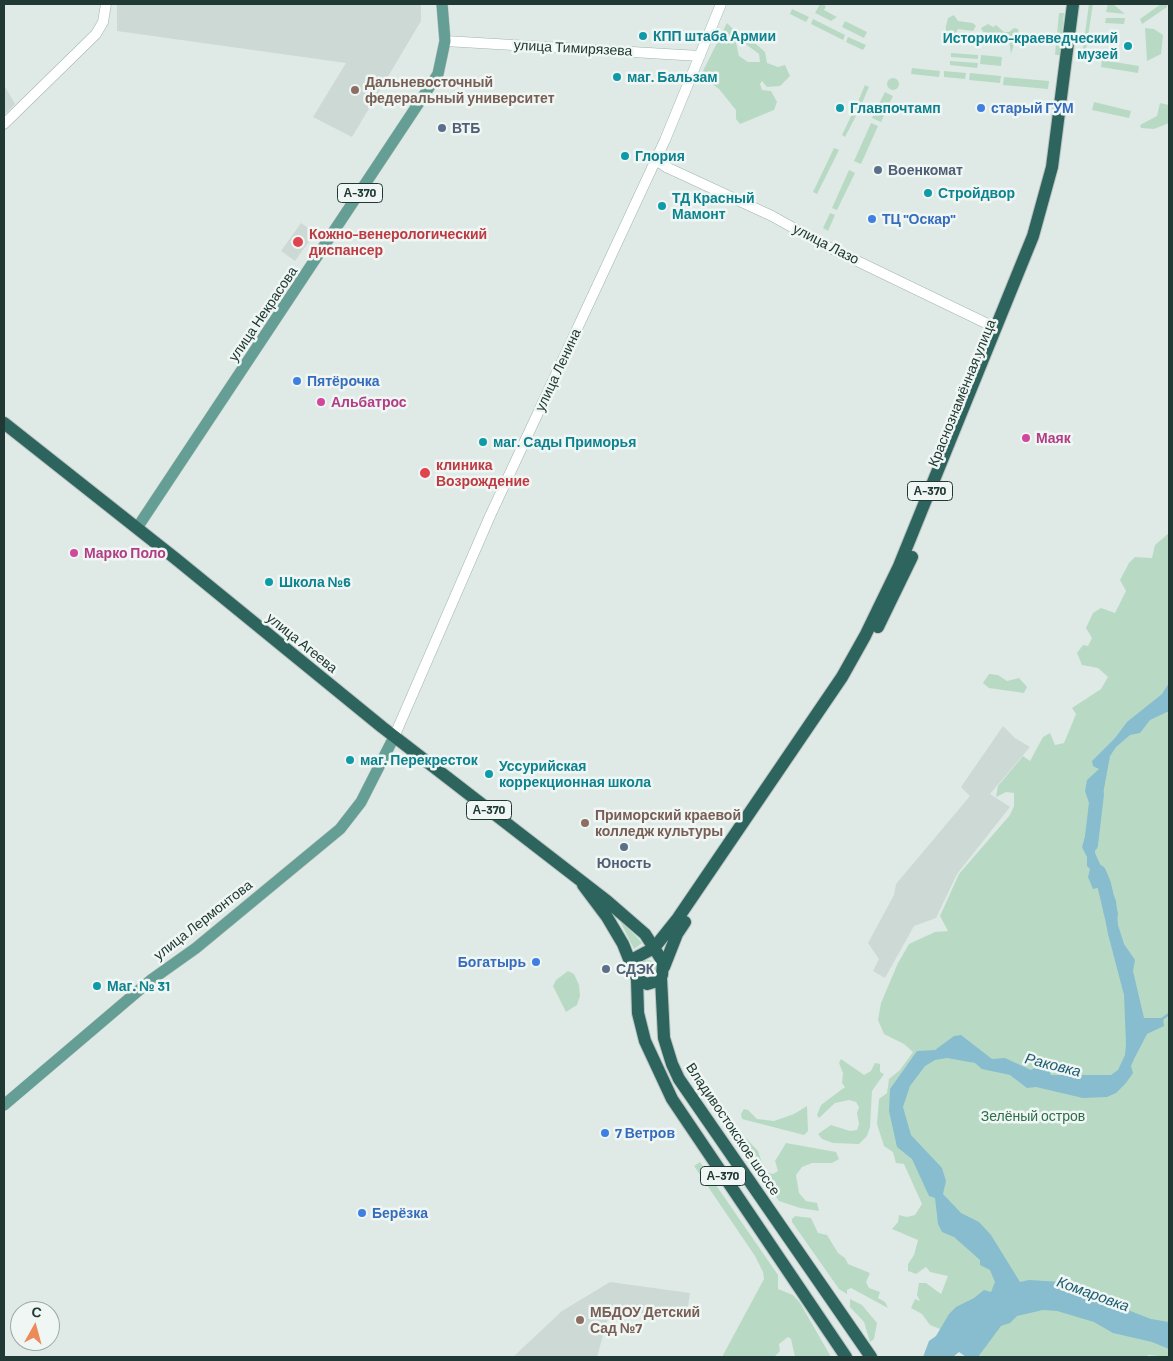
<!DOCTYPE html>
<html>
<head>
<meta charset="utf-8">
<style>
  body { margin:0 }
  #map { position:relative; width:1173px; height:1361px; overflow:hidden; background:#dfeae6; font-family:Barlow,sans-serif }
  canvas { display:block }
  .frame { position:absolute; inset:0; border:5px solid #203934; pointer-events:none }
  .north { position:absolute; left:10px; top:1301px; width:50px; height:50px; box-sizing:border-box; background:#eff6f3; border:1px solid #9caaa7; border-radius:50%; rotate:7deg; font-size:14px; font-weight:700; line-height:20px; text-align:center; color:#203934 }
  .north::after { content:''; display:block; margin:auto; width:18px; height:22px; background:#ed8a59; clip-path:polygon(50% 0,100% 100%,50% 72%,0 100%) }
</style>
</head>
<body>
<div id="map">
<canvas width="1173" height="1361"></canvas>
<div class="frame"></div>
<div class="north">С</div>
</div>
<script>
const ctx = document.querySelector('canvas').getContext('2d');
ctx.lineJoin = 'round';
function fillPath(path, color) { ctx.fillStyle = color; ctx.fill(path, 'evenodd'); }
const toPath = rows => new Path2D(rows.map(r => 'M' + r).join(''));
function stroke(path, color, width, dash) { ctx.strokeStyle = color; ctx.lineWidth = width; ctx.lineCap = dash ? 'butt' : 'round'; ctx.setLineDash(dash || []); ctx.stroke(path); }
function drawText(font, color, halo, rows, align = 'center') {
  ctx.font = font + ' Barlow,sans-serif'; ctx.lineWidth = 5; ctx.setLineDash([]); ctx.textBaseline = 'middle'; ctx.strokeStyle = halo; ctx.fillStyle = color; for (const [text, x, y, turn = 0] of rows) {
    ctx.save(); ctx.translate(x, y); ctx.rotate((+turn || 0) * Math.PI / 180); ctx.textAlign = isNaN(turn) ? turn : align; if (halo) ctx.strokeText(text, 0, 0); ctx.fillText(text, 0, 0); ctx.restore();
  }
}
fillPath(toPath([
  [117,4,421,4,421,21,352,137,313,117,346,63,117,31],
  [4,85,15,104,4,115],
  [301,223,315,233,295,261,281,251],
  [1003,726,1015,738,1030,747,990,794,1010,807,957,874,936,918,914,926,885,978,873,971,879,959,868,943,894,895,896,884,970,796,961,787],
  [610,1282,690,1293,686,1319,615,1310,607,1321,597,1357,513,1357,562,1311]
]), '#cdd9d5');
fillPath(toPath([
  [820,4,826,6,824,10,837,17,831,21,815,13],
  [1089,4,1093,4,1085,55,1082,55],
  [1108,4,1113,4,1125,14,1106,12],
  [1161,4,1167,4,1167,7,1142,24,1140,19],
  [792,9,809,17,806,22,790,14],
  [1059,13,1064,13,1060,55,1055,55],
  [954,15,958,21,973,23,976,26,973,31,958,29,956,33,950,34,948,41,945,39,946,26,948,18],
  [1106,18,1125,18,1124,24,1105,23],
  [813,19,845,35,843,40,811,24],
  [845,21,867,32,864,38,842,27],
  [727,23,733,29,739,56,748,62,760,62,759,54,743,42,740,30,765,52,767,63,778,67,785,65,790,76,780,86,767,87,762,81,760,84,762,90,771,91,777,102,774,110,740,124,736,119,736,110,719,89,703,77,702,73],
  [988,24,993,27,996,25,1004,32,1009,32,1014,28,1018,29,1019,34,1016,38,1011,54,1009,40,983,32,981,28],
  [1145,28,1154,29,1163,35,1161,54,1147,61],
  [848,37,866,45,863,50,846,42],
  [951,53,978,55,978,59,951,57],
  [981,55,1002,57,1001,66,980,64],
  [1102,60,1139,66,1138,73,1101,67],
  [950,61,978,63,977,68,950,65],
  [912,68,940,71,939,77,911,74],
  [944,71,966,73,965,79,944,77],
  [970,73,1001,76,1000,83,969,80],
  [1004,77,1049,81,1048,89,1003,85],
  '887 84a6 6 0 1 1 12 0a6 6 0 1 1-12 0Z',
  [865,85,869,87,858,112,854,111],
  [885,92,893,96,881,122,872,118],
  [1094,102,1131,111,1129,118,1092,110],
  [1160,103,1169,105,1169,123,1154,129,1141,128,1140,125,1157,116],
  [852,114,856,116,845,137,842,135],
  [871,123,878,126,861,164,854,161],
  [834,148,839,150,817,194,813,192],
  [849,170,855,173,837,210,832,208],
  [830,213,835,215,828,231,823,228],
  [1169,533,1169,1357,1148,1355,1146,1357,966,1357,940,1329,930,1325,922,1314,911,1308,915,1299,920,1301,917,1295,919,1283,926,1283,941,1294,948,1276,930,1272,926,1267,916,1274,908,1271,908,1264,914,1255,918,1240,892,1229,898,1222,899,1215,907,1217,915,1215,922,1204,904,1164,896,1163,893,1152,884,1146,877,1124,879,1099,887,1093,889,1079,900,1070,913,1052,904,1044,884,1034,878,1020,881,1003,898,963,909,944,935,932,948,931,940,916,959,874,1010,815,1014,806,1014,793,1006,792,996,797,998,786,1023,756,1030,761,1043,737,1050,733,1055,745,1064,743,1076,714,1072,708,1101,689,1108,677,1098,668,1082,665,1077,653,1083,645,1088,646,1092,638,1086,628,1093,613,1101,608,1115,613,1126,591,1120,580,1129,563,1135,557,1152,558,1155,545],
  [989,674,998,675,1007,681,1019,678,1027,687,1024,693,989,688,983,683],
  [618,917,642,943,634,949],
  '640 968a8 8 0 1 1 16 0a8 8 0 1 1-16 0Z',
  [568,971,574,974,579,985,580,996,577,1005,566,1012,553,986,556,980],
  [841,1059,864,1075,871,1071,875,1063,880,1064,880,1072,884,1074,872,1091,870,1127,867,1136,859,1144,833,1143,822,1139,818,1134,831,1125,850,1131,857,1130,859,1124,857,1113,859,1107,856,1102,849,1100,835,1103,819,1118,817,1115,821,1105,845,1087,842,1083,843,1073,839,1063],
  [807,1106,808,1131,804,1135,742,1119,741,1114,744,1109,748,1110,757,1119,774,1121,794,1114],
  [725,1116,758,1151,765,1172,773,1174,778,1171,775,1161,786,1143,836,1152,839,1159,832,1163,812,1163,802,1167,796,1175,799,1193,806,1201,817,1203,819,1211,800,1208,779,1201,730,1134,720,1118],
  [700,1162,778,1275,778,1289,793,1295,800,1303,831,1357,795,1357,791,1339,788,1337,779,1344,780,1351,774,1357,722,1357,764,1279,763,1272,755,1256,694,1166],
  [795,1216,811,1218,818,1233,827,1235,838,1253,845,1258,848,1264,870,1273,866,1282,869,1288,880,1292,878,1298,885,1302,888,1308,851,1288,847,1290,847,1294,839,1289,792,1222,792,1219],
  [850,1299,862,1305,877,1323,874,1339,870,1342,864,1322,850,1307]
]), '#b8dac4');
fillPath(toPath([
  [1169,683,1169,711,1150,720,1140,733,1130,735,1116,747,1110,756,1101,805,1094,813,1091,809,1085,791,1087,780,1099,769,1093,766,1092,761,1115,738,1127,722,1162,694],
  [1092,827,1094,832,1095,853,1110,886,1105,889,1101,887,1093,889,1088,877,1090,869,1087,866,1087,857,1082,847,1087,830],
  [1107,895,1114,896,1116,901,1118,925,1124,944,1135,960,1133,971,1144,1018,1163,1018,1164,1026,1147,1034,1134,1059,1131,1066,1133,1073,1126,1083,1116,1093,1107,1097,1083,1098,1036,1087,1027,1088,1010,1075,982,1069,975,1063,947,1058,935,1060,925,1066,910,1086,903,1107,911,1135,942,1168,946,1181,943,1194,961,1213,979,1222,991,1235,1020,1282,1029,1280,1061,1282,1075,1287,1078,1292,1104,1297,1120,1307,1151,1319,1169,1322,1169,1349,1152,1342,1113,1333,1094,1322,1057,1311,1043,1310,1017,1316,1010,1323,1001,1326,978,1357,966,1357,959,1352,953,1357,923,1357,929,1341,936,1336,949,1314,956,1307,974,1298,984,1290,991,1292,995,1282,990,1270,980,1265,980,1260,954,1237,942,1232,938,1224,935,1198,929,1196,912,1159,897,1147,889,1111,890,1089,917,1051,935,1050,954,1036,961,1035,992,1059,1005,1058,1031,1070,1041,1064,1047,1067,1051,1075,1111,1075,1118,1070,1125,1055,1126,1044,1124,995,1108,934,1102,903]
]), '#87bdce');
stroke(toPath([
  [1162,1019,1169,1014]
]), '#87bdce', 2.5);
stroke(toPath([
  [1091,845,1097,794],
  [1099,872,1104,884,1111,914]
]), '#87bdce', 14);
const secondary = toPath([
  [445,41,700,56],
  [4,124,96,34,103,22,106,4],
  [656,160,666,167,772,216,824,245,996,328],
  [394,737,490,516,665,140,721,4]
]);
const primary = toPath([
  [137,528,438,74,445,41,442,4],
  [4,1105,151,980,196,948,340,829,361,802,394,737]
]);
const highway = toPath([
  [4,423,176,559,382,727,607,901,645,934,663,962,662,975,657,981,647,984,637,979,623,944,607,917,583,885],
  [878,627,912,557],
  [664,967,677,934,685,922],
  [633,972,635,958,654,948,678,918,842,677,865,636,899,566,1033,236,1052,167,1073,4],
  [661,978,664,1038,672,1064,679,1079,871,1357],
  [637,979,638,1013,645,1041,672,1099,846,1357]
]);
stroke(secondary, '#9eb5af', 11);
stroke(primary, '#bcc4c2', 12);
stroke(highway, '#bcc4c2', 14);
stroke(secondary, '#fff', 10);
stroke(primary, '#649e94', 11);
stroke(highway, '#2d645d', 12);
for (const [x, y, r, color] of [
  [643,36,5,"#0f9aa8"],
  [1128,46,5,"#0f9aa8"],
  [617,77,5,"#0f9aa8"],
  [355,90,5,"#8d6e63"],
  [840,108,5,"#0f9aa8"],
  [981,108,5,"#3f7fe0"],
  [442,128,5,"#5c6f8a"],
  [625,156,5,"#0f9aa8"],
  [878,170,5,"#5c6f8a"],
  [928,193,5,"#0f9aa8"],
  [662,206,5,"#0f9aa8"],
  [872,219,5,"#3f7fe0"],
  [298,242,6,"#e0444e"],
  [297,381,5,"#3f7fe0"],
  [321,402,5,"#d1479c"],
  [1026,438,5,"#d1479c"],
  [483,442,5,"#0f9aa8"],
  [425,473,6,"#e0444e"],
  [74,553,5,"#d1479c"],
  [269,582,5,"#0f9aa8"],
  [350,760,5,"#0f9aa8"],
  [489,774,5,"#0f9aa8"],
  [585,823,5,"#8d6e63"],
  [624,847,5,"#5c6f8a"],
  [536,962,5,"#3f7fe0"],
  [606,969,5,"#5c6f8a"],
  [97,986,5,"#0f9aa8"],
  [605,1133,5,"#3f7fe0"],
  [362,1213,5,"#3f7fe0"],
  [580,1320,5,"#8d6e63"]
]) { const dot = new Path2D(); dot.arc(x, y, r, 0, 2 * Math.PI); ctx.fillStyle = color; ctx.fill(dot); stroke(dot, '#eff6f3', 2); }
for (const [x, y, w] of [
  [360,193,45],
  [930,491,45],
  [489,810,45],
  [723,1176,45]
]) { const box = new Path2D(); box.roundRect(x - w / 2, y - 9.5, w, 19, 4); ctx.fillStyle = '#eff6f3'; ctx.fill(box); stroke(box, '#203934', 1); }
drawText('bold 12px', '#203934', null, [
  ["А-370",360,193],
  ["А-370",930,491],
  ["А-370",489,810],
  ["А-370",723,1176]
]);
drawText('bold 14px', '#0d838f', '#eff6f3', [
  ["КПП штаба Армии",653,36],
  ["Историко-краеведческий",1118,38,"right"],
  ["музей",1118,54,"right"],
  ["маг. Бальзам",627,77],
  ["Главпочтамп",850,108],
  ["Глория",635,156],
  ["Стройдвор",938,193],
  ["ТД Красный",672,198],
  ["Мамонт",672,214],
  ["маг. Сады Приморья",493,442],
  ["Школа №6",279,582],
  ["маг. Перекресток",360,760],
  ["Уссурийская",499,766],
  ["коррекционная школа",499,782],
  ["Маг. № 31",107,986]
], 'left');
drawText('14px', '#203934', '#eff6f3', [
  ["улица Тимирязева",573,48,3],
  ["улица Лазо",826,244,27],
  ["улица Некрасова",263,314,-56],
  ["улица Ленина",558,370,-65],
  ["Краснознамённая улица",962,393,-68],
  ["улица Агеева",302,643,39],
  ["улица Лермонтова",203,920,-38],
  ["Владивостокское шоссе",733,1129,56]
]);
drawText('bold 14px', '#785e54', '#eff6f3', [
  ["Дальневосточный",365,82],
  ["федеральный университет",365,98],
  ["Приморский краевой",595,815],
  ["колледж культуры",595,831],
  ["МБДОУ Детский",590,1312],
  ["Сад №7",590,1328]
], 'left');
drawText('bold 14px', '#366cbe', '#eff6f3', [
  ["старый ГУМ",991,108],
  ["ТЦ \"Оскар\"",882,219],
  ["Пятёрочка",307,381],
  ["Богатырь",526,962,"right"],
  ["7 Ветров",615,1133],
  ["Берёзка",372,1213]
], 'left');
drawText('bold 14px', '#4e5e75', '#eff6f3', [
  ["ВТБ",452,128],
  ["Военкомат",888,170],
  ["Юность",624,863,"center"],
  ["СДЭК",616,969]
], 'left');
drawText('bold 14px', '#be3a42', '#eff6f3', [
  ["Кожно-венерологический",309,234],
  ["диспансер",309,250],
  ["клиника",436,465],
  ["Возрождение",436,481]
], 'left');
drawText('bold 14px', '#b23c85', '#eff6f3', [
  ["Альбатрос",331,402],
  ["Маяк",1036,438],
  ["Марко Поло",84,553]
], 'left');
drawText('14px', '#2c6e4b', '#eff6f3', [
  ["Зелёный остров",1033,1116]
]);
drawText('italic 15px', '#1d5d72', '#eff6f3', [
  ["Раковка",1053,1065,14],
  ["Комаровка",1093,1294,20]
]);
</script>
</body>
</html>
